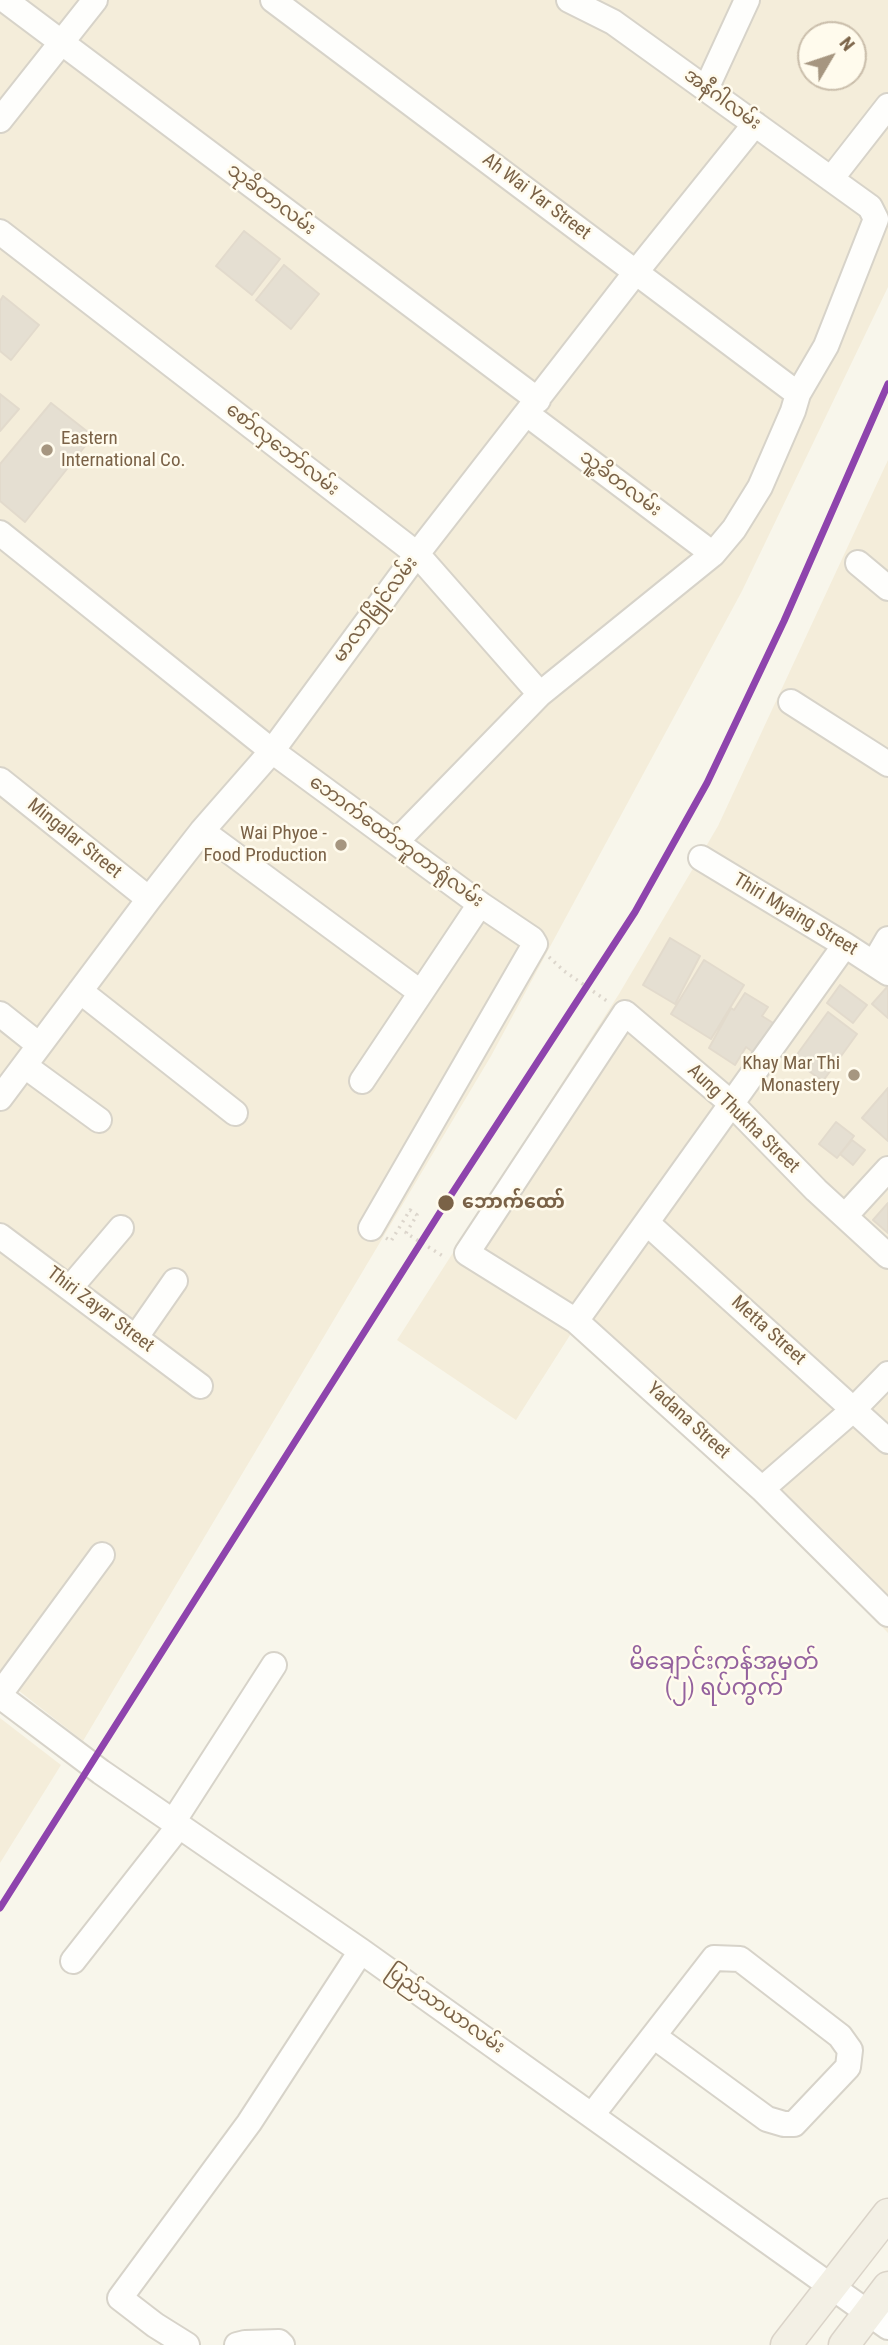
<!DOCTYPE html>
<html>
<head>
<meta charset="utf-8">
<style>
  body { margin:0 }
  #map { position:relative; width:888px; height:2345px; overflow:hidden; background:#f8f6eb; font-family:"Roboto Condensed",sans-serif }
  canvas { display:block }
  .north { position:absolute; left:797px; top:21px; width:70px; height:70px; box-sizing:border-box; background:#fffbed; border:2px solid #cabeab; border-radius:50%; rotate:51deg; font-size:19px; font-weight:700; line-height:28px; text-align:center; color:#7a6247 }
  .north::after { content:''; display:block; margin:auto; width:24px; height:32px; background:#a69680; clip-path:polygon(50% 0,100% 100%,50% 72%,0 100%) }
</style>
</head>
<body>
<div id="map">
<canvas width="888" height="2345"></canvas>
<div class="north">N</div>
</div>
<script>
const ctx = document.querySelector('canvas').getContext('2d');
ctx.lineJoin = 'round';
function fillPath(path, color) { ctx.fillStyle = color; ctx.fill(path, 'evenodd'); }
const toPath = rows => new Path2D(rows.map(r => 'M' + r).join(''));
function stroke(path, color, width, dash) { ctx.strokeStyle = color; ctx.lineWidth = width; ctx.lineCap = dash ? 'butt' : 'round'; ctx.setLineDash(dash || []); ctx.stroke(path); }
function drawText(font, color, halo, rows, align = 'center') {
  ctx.font = font + ' "Roboto Condensed","Noto Sans Myanmar",sans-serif'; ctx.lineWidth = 5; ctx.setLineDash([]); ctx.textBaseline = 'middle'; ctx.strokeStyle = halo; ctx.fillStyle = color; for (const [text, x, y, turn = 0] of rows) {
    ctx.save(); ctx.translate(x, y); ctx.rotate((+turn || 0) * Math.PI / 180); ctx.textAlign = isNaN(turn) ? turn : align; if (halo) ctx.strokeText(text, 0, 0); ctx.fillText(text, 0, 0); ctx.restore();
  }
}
fillPath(toPath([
  [0,0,888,0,888,287,742,591,491,1056,83,1741,0,1676],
  [811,35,853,35,853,77,811,77],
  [888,460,888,1633,753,1494,572,1332,516,1420,397,1340,619,994,718,826],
  [0,1718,61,1765,0,1863]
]), '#f4edda');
const building = toPath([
  [244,231,280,259,252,295,216,266,244,231],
  [284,265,319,294,291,329,256,300,284,265],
  [3,296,39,325,11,360,0,351,0,301,3,296],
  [0,394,19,409,0,431,0,394],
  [51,403,93,436,25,522,0,501,0,464,51,403],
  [670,938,700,956,675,1004,643,985,670,938],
  [704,960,744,985,711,1039,671,1014,704,960],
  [840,985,867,1005,853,1023,827,1003,840,985],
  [888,986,888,1018,872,1004,888,986],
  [745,993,768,1007,762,1016,778,1026,766,1045,760,1041,753,1052,746,1047,735,1065,709,1048,731,1008,734,1010,745,993],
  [828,1012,857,1034,823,1081,793,1060,828,1012],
  [888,1088,888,1141,862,1118,888,1088],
  [836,1122,854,1136,837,1158,819,1144,836,1122],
  [852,1140,865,1150,853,1165,840,1154,852,1140],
  [888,1203,888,1233,873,1220,888,1203]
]);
fillPath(building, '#e5dfd2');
stroke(building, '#e2dacc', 2);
const minor = toPath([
  [5,0,538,400],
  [273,0,798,394],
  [706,89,747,0],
  [0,120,95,0],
  [831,179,888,106],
  [0,232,417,554,540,694],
  [527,414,713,554],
  [0,533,272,751,480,904,532,939,535,944,371,1228],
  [858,563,888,588],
  [791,702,888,764],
  [0,780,149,899],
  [202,831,420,992],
  [396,842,540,694,713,554,734,529,760,487,793,411,798,394,826,346,876,219,870,207,613,22,569,0],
  [701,858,845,945,888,973],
  [874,963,888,939],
  [80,991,235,1113],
  [0,1014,39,1045],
  [25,1066,99,1120],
  [362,1081,480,904],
  [0,1098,149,899,202,831,272,751,417,554,636,272,755,124],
  [845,1216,888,1169],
  [647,1223,888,1441],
  [0,1236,200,1386],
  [888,1256,816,1190,732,1104,625,1013,467,1253,576,1321,762,1489,888,1614],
  [70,1288,121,1228],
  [576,1321,845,945],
  [136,1337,175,1281],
  [762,1489,854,1409,888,1374],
  [0,1694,102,1555],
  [0,1696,101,1772,361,1951,888,2327],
  [173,1822,274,1665],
  [73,1961,179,1826],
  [592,2115,714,1958,740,1959,840,2036,850,2050,848,2067,794,2124,784,2124,767,2119,655,2037],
  [187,2345,155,2325,120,2298,249,2123,361,1951],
  [237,2345,245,2343,279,2342,282,2345]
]);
const major = toPath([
  [786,2345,888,2214],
  [844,2345,888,2287]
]);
stroke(minor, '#d7d3c9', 28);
stroke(major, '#dad3c8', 33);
stroke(toPath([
  [549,957,564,971,607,1001],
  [386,1238,391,1241,410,1210,417,1215,406,1233,446,1258]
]), '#dcd6cc', 3.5, [2, 5]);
stroke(minor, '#fefefc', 24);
stroke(major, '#f3f0e5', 30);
stroke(toPath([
  [0,1908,451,1195,635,912,707,783,784,621,888,384]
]), '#8e44ad', 7);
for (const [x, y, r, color] of [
  [47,450,7,"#a69680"],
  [341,845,7,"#a69680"],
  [854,1075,7,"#a69680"],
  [446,1203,9,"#7a6247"]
]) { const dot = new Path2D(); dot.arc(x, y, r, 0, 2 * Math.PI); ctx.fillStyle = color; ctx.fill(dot); stroke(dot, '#fffbed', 2.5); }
drawText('19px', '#7a6247', '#fffbed', [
  ["အနီဂါလမ်း",722,100,36],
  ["Ah Wai Yar Street",536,197,37],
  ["သုခိတာလမ်း",271,200,37],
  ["စော်လှဘော်လမ်း",282,450,38],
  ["သူ့ခိတလမ်း",620,484,37],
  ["မာလာမြိုင်လမ်း",376,610,-53],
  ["Mingalar Street",74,839,39],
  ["ဘောက်ထော်ဘူတာရုံလမ်း",396,842,36],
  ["Thiri Myaing Street",795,915,31],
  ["Aung Thukha Street",743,1119,44],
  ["Thiri Zayar Street",100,1310,37],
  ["Metta Street",768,1331,42],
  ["Yadana Street",688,1421,42],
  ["ပြည်သာယာလမ်း",445,2010,35]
]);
drawText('19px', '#7a6247', '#fffbed', [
  ["Eastern",61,439,"left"],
  ["International Co.",61,461,"left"],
  ["Wai Phyoe -",327,834],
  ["Food Production",327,856],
  ["Khay Mar Thi",840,1064],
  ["Monastery",840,1086]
], 'right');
drawText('bold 19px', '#7a6247', '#fffbed', [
  ["ဘောက်ထော်",462,1203]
], 'left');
drawText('23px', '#94629e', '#fffbed', [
  ["မိချောင်းကန်အမှတ်",724,1663],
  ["(၂) ရပ်ကွက်",724,1689]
]);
</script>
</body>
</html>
